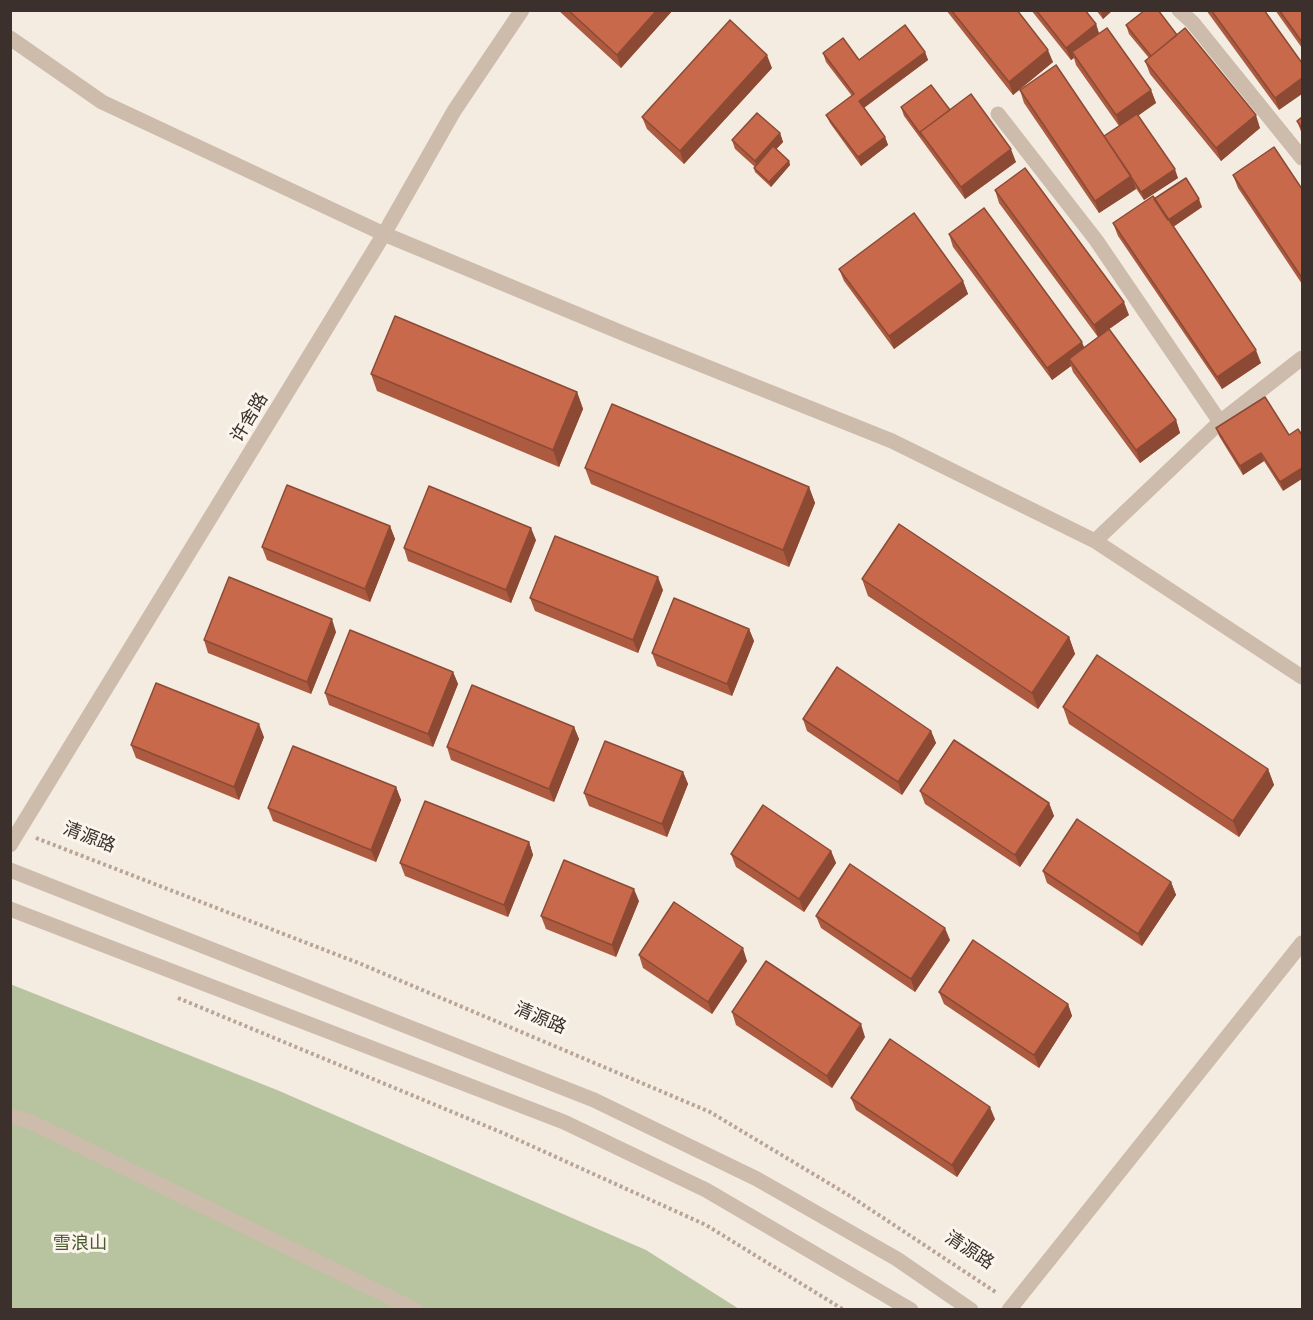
<!DOCTYPE html>
<html>
<head>
<meta charset="utf-8">
<style>
  body { margin:0 }
  #map { position:relative; width:1313px; height:1320px; overflow:hidden; background:#f4ebe1; font-family:"Varela Round",sans-serif }
  canvas { display:block }
  .frame { position:absolute; inset:0; border:12px solid #3b302b; pointer-events:none }
</style>
</head>
<body>
<div id="map">
<canvas width="1313" height="1320"></canvas>
<div class="frame"></div>
</div>
<script>
const ctx = document.querySelector('canvas').getContext('2d');
ctx.lineJoin = 'round';
function fillPath(path, color) { ctx.fillStyle = color; ctx.fill(path, 'evenodd'); }
const toPath = rows => new Path2D(rows.map(r => 'M' + r).join(''));
function stroke(path, color, width, dash) { ctx.strokeStyle = color; ctx.lineWidth = width; ctx.lineCap = dash ? 'butt' : 'round'; ctx.setLineDash(dash || []); ctx.stroke(path); }
function drawText(font, color, halo, rows, align = 'center') {
  ctx.font = font + ' "Varela Round","Noto Sans SC",sans-serif'; ctx.lineWidth = 6; ctx.setLineDash([]); ctx.textBaseline = 'middle'; ctx.strokeStyle = halo; ctx.fillStyle = color; for (const [text, x, y, turn = 0] of rows) {
    ctx.save(); ctx.translate(x, y); ctx.rotate((+turn || 0) * Math.PI / 180); ctx.textAlign = isNaN(turn) ? turn : align; if (halo) ctx.strokeText(text, 0, 0); ctx.fillText(text, 0, 0); ctx.restore();
  }
}
fillPath(toPath([
  [10,984,277,1090,646,1250,739,1309,11,1309]
]), '#b8c4a0');
stroke(toPath([
  [36,838,361,964,710,1112,850,1196,997,1293],
  [178,998,503,1133,706,1225,844,1310]
]), '#b9a596', 4, [3, 3]);
stroke(toPath([
  [1179,10,1193,23,1302,158],
  [10,38,102,102,384,234,632,337,892,441,1095,541,1302,677],
  [998,114,1096,240,1220,422],
  [1095,541,1220,422,1302,358],
  [10,845,384,234,454,111,522,10],
  [10,1116,31,1122,416,1310],
  [1009,1310,1302,943]
]), '#cdbbac', 15);
stroke(toPath([
  [10,870,594,1100,757,1179,897,1259,971,1310],
  [10,909,564,1122,706,1190,911,1310]
]), '#cdbbac', 15);
fillPath(toPath([
  [558,10,673,10,621,68],
  [946,10,1017,10,1053,62,1013,95],
  [1031,10,1085,10,1096,24,1099,33,1151,90,1156,103,1138,115,1178,178,1144,200,1135,187,1136,189,1099,213,1024,103,1020,90,1104,136,1119,126,1076,65,1074,58,1071,60],
  [1096,10,1113,10,1103,19],
  [1206,10,1264,10,1279,110],
  [1275,10,1302,10,1302,48],
  [1126,25,1177,35,1260,128,1221,161,1150,74,1145,61,1149,58,1129,34],
  [925,52,928,60,864,108,885,137,888,145,861,166,830,123,826,115,852,96,826,62,823,53,859,60],
  [772,68,684,164,647,129,642,117],
  [901,107,950,110,1016,162,965,199,904,116],
  [1302,117,1302,134,1297,121],
  [780,133,783,142,776,149,789,161,790,165,771,187,755,172,754,168,755,167,735,149,732,140],
  [1233,175,1302,189,1302,284,1238,188],
  [995,190,1129,315,1109,329,1176,420,1180,433,1140,463,1073,372,1071,366,1052,380,953,247,949,234,1084,347,1098,337,999,203],
  [1154,199,1202,207,1173,227,1261,363,1222,389,1118,236,1113,223],
  [839,269,963,281,968,294,894,349,844,281],
  [371,374,577,392,583,409,559,467,377,391],
  [1265,397,1283,491,1264,461,1243,475,1219,436,1216,428],
  [585,468,809,487,815,503,789,567,591,484],
  [390,526,395,539,370,602,267,560,262,547],
  [536,540,511,603,408,561,404,548],
  [862,579,1069,637,1075,654,1038,709,868,596],
  [663,590,638,653,535,611,530,598],
  [749,629,754,641,732,696,657,666,652,653],
  [336,632,311,694,208,653,204,640],
  [453,672,458,684,433,747,329,705,325,693],
  [1063,707,1268,769,1274,785,1239,837,1069,724],
  [803,719,931,731,936,743,902,795,807,731],
  [574,727,579,739,554,802,451,760,447,747],
  [264,737,239,800,136,758,131,745],
  [683,772,688,784,667,837,589,806,584,793],
  [396,787,401,800,376,862,273,821,268,808],
  [920,791,1049,803,1054,816,1020,867,925,804],
  [529,842,533,855,508,917,405,876,400,863],
  [831,851,836,863,804,912,736,867,731,854],
  [1043,871,1171,882,1176,895,1142,946,1047,883],
  [639,901,616,957,546,929,541,916],
  [816,916,950,940,915,992,821,928],
  [639,955,747,961,712,1014,643,968],
  [939,992,1068,1004,1072,1016,1039,1068,944,1004],
  [732,1012,865,1037,832,1088,736,1025],
  [851,1098,995,1119,957,1177,856,1110]
]), '#ac5a40');
fillPath(toPath([
  [657,10,673,10,621,68,617,55],
  [1100,10,1113,10,1103,19],
  [1096,24,1100,37,1072,52,1074,58,1071,60,1066,48],
  [1048,50,1053,62,1013,95,1009,82],
  [925,52,928,60,862,109,859,101],
  [767,55,772,68,684,164,680,151],
  [1302,78,1302,94,1279,110,1275,98],
  [1151,90,1156,103,1121,128,1116,115],
  [1256,115,1260,128,1221,161,1216,148],
  [780,133,783,142,758,169,755,161],
  [885,137,888,145,861,166,858,157],
  [1011,149,1016,162,965,199,961,187],
  [789,161,790,165,771,187,769,182],
  [1175,169,1178,178,1144,200,1141,192],
  [1131,176,1136,189,1099,213,1095,201],
  [1199,199,1202,207,1170,229,1167,220],
  [963,281,968,294,894,349,889,336],
  [1124,302,1129,315,1098,337,1094,325],
  [1082,342,1087,354,1069,359,1071,366,1052,380,1047,368],
  [1256,350,1261,363,1222,389,1217,377],
  [577,392,583,409,559,467,553,450],
  [1176,420,1180,433,1140,463,1136,450],
  [1261,453,1264,461,1243,475,1240,466],
  [1302,468,1302,479,1283,491,1280,482],
  [809,487,815,503,789,567,783,550],
  [390,526,395,539,370,602,365,589],
  [531,528,536,540,511,603,506,590],
  [658,577,663,590,638,653,633,640],
  [332,619,336,632,311,694,307,682],
  [749,629,754,641,732,696,727,684],
  [1069,637,1075,654,1038,709,1032,693],
  [453,672,458,684,433,747,428,734],
  [259,724,264,737,239,800,234,787],
  [574,727,579,739,554,802,549,789],
  [931,731,936,743,902,795,898,782],
  [1268,769,1274,785,1239,837,1233,821],
  [683,772,688,784,667,837,662,824],
  [396,787,401,800,376,862,371,850],
  [1049,803,1054,816,1020,867,1015,855],
  [529,842,533,855,508,917,504,905],
  [831,851,836,863,804,912,799,899],
  [1171,882,1176,895,1142,946,1138,934],
  [634,889,639,901,616,957,612,945],
  [945,928,950,940,915,992,911,979],
  [743,948,747,961,712,1014,708,1002],
  [1068,1004,1072,1016,1039,1068,1034,1055],
  [861,1024,865,1037,832,1088,827,1076],
  [990,1107,995,1119,957,1177,952,1165]
]), '#8c4a34');
const building = toPath([
  [568,10,657,10,617,55,568,10],
  [951,10,1017,10,1048,50,1009,82,951,10],
  [1036,10,1085,10,1096,24,1066,48,1036,10],
  [1145,10,1158,10,1177,35,1151,56,1126,25,1145,10],
  [1211,10,1264,10,1302,63,1302,78,1275,98,1211,10],
  [1279,10,1302,10,1302,42,1279,10],
  [730,20,767,55,680,151,642,117,730,20],
  [905,25,925,52,859,101,885,137,858,157,826,115,854,94,823,53,843,38,859,60,905,25],
  [1107,28,1151,90,1116,115,1072,52,1107,28],
  [1185,28,1256,115,1216,148,1145,61,1185,28],
  [1056,65,1131,176,1095,201,1020,90,1056,65],
  [931,85,950,110,920,132,922,136,901,107,931,85],
  [971,94,1011,149,961,187,920,132,971,94],
  [757,113,780,133,755,161,732,140,757,113],
  [1137,114,1175,169,1141,192,1104,136,1137,114],
  [1302,117,1302,128,1297,121,1302,117],
  [773,146,789,161,769,182,754,168,773,146],
  [1274,147,1302,189,1302,278,1233,175,1274,147],
  [1025,168,1124,302,1094,325,995,190,1025,168],
  [1186,178,1199,199,1168,220,1154,199,1186,178],
  [1153,196,1256,350,1217,377,1113,223,1153,196],
  [984,208,1082,342,1047,368,949,234,984,208],
  [914,213,963,281,889,336,839,269,914,213],
  [395,316,577,392,553,450,371,374,395,316],
  [1109,329,1176,420,1136,450,1069,359,1109,329],
  [1265,397,1289,435,1298,429,1302,435,1302,468,1280,482,1261,453,1240,466,1216,428,1265,397],
  [612,404,809,487,783,550,585,468,612,404],
  [287,485,390,526,365,589,262,547,287,485],
  [429,486,531,528,506,590,404,548,429,486],
  [899,524,1069,637,1032,693,862,579,899,524],
  [555,536,658,577,633,640,530,598,555,536],
  [229,577,332,619,307,682,204,640,229,577],
  [674,598,749,629,727,684,652,653,674,598],
  [350,630,453,672,428,734,325,693,350,630],
  [1097,655,1268,769,1233,821,1063,707,1097,655],
  [837,667,931,731,898,782,803,719,837,667],
  [156,683,259,724,234,787,131,745,156,683],
  [472,685,574,727,549,789,447,747,472,685],
  [954,740,1049,803,1015,855,920,791,954,740],
  [605,741,683,772,662,824,584,793,605,741],
  [293,746,396,787,371,850,268,808,293,746],
  [425,801,529,842,504,905,400,863,425,801],
  [763,805,831,851,799,899,731,854,763,805],
  [1077,819,1171,882,1138,934,1043,871,1077,819],
  [564,860,634,889,612,945,541,916,564,860],
  [850,864,945,928,911,979,816,916,850,864],
  [674,902,743,948,708,1002,639,955,674,902],
  [973,940,1068,1004,1034,1055,939,992,973,940],
  [766,961,861,1024,827,1076,732,1012,766,961],
  [890,1039,990,1107,952,1165,851,1098,890,1039]
]);
fillPath(building, '#c8694b');
stroke(building, '#8c4a34', 1.5);
drawText('18px', '#3b302b', '#fbf5ee', [
  ["许舍路",250,418,-59],
  ["清源路",89,838,21],
  ["清源路",540,1019,23],
  ["清源路",969,1251,33]
]);
drawText('18px', '#4a5a2e', '#fbf5ee', [
  ["雪浪山",80,1244]
]);
</script>
</body>
</html>
